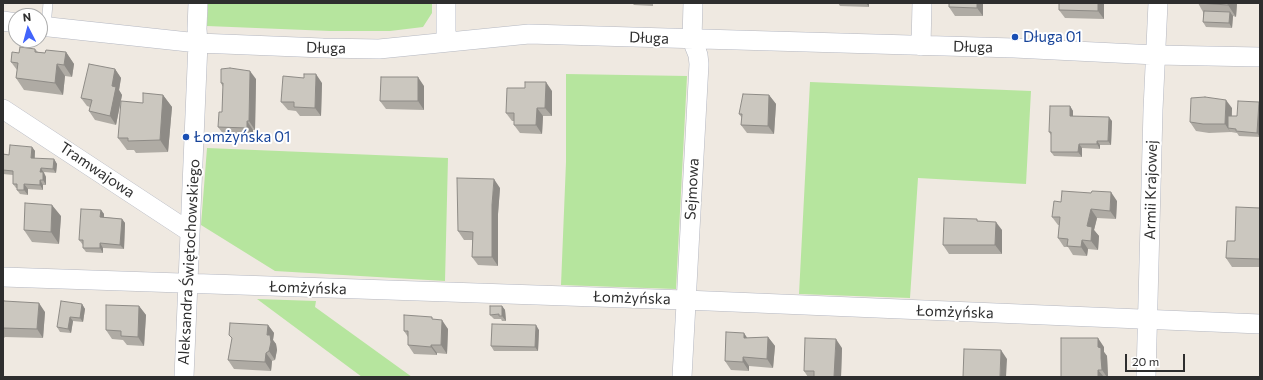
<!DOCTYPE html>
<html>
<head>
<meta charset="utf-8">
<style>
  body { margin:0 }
  #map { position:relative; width:1263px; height:380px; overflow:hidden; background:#efe9e1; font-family:Commissioner,sans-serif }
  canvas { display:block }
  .frame { position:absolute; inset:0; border:4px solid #2e2e2e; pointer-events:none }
  .north { position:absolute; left:8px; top:8px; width:40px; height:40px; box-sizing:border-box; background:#fff; border:1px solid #ababab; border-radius:50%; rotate:354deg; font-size:11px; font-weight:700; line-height:16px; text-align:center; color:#2e2e2e }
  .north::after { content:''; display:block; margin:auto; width:14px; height:18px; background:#4264fb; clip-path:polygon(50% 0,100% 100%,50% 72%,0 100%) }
  .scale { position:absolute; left:1125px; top:354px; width:60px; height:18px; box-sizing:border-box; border:2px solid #2e2e2e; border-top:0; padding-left:5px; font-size:12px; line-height:14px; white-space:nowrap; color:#2e2e2e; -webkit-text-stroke:3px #fff; paint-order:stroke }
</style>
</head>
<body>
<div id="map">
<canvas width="1263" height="380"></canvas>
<div class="frame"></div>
<div class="north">N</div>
<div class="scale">20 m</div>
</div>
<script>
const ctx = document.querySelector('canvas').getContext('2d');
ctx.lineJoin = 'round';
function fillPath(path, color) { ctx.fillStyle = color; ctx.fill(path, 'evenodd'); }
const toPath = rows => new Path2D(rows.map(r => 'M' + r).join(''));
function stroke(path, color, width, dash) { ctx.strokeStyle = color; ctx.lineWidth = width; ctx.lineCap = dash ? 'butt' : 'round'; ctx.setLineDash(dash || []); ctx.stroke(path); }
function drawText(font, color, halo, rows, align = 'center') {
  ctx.font = font + ' Commissioner,sans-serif'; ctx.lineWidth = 4; ctx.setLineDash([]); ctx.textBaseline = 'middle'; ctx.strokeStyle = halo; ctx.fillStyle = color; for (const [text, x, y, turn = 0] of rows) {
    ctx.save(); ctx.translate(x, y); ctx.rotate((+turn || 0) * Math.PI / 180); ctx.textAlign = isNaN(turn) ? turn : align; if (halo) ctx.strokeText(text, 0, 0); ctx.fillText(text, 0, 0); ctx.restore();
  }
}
fillPath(toPath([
  [208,3,432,3,432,13,423,27,390,31,330,31,207,26],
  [566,74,687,76,676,289,561,285,566,162],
  [810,82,1031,91,1026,184,918,178,910,298,799,294],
  [207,148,448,158,445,281,275,271,201,225],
  [257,299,316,301,315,307,412,377,362,377]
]), '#b6e59e');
const service = toPath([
  [46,27,48,3]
]);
const minor = toPath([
  [3,21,16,23],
  [40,26,198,43,323,48,379,49,529,34,1014,48,1156,55,1260,57],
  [446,42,446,3],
  [921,46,922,3],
  [3,109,190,232],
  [3,277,685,300,1260,324],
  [184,377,198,43,197,29,198,3],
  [682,377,699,64,698,55,692,40,693,3],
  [1146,377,1153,110,1158,3]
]);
stroke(service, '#b4b7c1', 10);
stroke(minor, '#b4b7c1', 20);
stroke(service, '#fff', 9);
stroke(minor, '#fff', 19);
fillPath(toPath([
  [632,3,653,3,653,6,634,5],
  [838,3,869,3,869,7,840,6],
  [949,3,983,3,983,16,955,16,949,7],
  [1059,3,1104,3,1104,19,1065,18,1059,10],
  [1198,3,1237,3,1236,17,1233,16,1232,28,1206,27,1203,22,1203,12],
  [35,49,38,52,45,53,66,52,74,64,72,77,65,76,63,95,24,90,16,78,17,70,11,62,19,53],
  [115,69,121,78,119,90,122,95,116,125,95,120,89,111,90,107,87,106,81,98],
  [256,79,255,130,253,130,253,137,224,135,218,127,222,112,223,87,221,83],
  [322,83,321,116,300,116,296,111,288,110,281,102],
  [424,86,424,110,386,109,380,101],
  [552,91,552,116,543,116,542,134,520,133,514,125,514,121,512,121,506,113],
  [163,95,172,107,168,152,136,153,134,150,127,150,118,138],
  [769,95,776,104,774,134,747,133,741,125,742,118,739,114],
  [1260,104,1260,137,1239,136,1237,133,1231,132,1209,133,1196,131,1190,122,1232,108,1232,116,1237,116],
  [1070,106,1073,111,1073,116,1112,121,1111,145,1100,145,1100,149,1082,148,1082,157,1054,156,1051,152,1051,135,1049,132],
  [32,147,35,151,35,159,54,159,57,164,56,173,44,172,46,177,46,185,43,185,43,190,28,189,28,195,20,194,17,190,17,188,16,188,13,184,13,175,3,174,3,154,9,155],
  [500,188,498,214,498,266,478,265,472,257,472,240,464,240,458,231],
  [1117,201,1116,219,1097,218,1094,230,1099,236,1098,250,1088,249,1087,256,1073,255,1068,247,1064,247,1058,238,1059,225,1058,225,1052,217,1061,202],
  [1260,208,1260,267,1232,267,1226,258,1235,241],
  [101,210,104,214,104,217,122,219,125,223,124,249,103,248,103,253,86,252,83,248,83,245,79,240],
  [61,216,59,244,32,242,24,230],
  [979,221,1002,230,1002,254,949,254,943,245],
  [3,302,45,312,43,338,5,337,3,339],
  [82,304,85,309,83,322,73,321,71,333,60,332,57,327],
  [139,306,146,315,144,346,127,345,123,340,112,339,106,330],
  [502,306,505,310,506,321,502,321,501,319,494,319,490,315],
  [433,319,448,329,447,354,437,353,437,355,414,354,408,345,408,337,404,331],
  [268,325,274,333,273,340,276,344,277,350,275,360,272,361,271,371,234,369,228,360,232,338,229,335],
  [539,330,538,351,494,351,491,346],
  [768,337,775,346,773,368,749,366,749,371,731,370,725,361,748,338],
  [1104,347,1104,352,1107,356,1108,377,1061,377],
  [842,348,841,377,808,377,804,371]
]), '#afaba4');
fillPath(toPath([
  [866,3,869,3,869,7],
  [977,3,983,3,983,16,977,8],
  [1098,3,1104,3,1104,19,1098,11],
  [1228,3,1237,3,1236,17,1228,5],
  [1230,12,1233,16,1232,28,1229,23],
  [66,52,74,64,72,77,64,65],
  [57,64,65,76,63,95,55,83],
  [115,69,121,78,119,90,122,95,116,125,110,116,112,86],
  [250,71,256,79,255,130,249,121],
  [316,74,322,83,321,116,315,108],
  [418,77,424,86,424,110,418,101],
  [546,82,552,91,552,116,545,108],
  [163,95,172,107,168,152,160,140],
  [769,95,776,104,774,134,768,126],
  [1226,100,1232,108,1231,128,1228,128,1231,133,1225,124],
  [1259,102,1260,104,1260,137,1257,133],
  [1070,106,1073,111,1073,120,1070,116],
  [537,108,543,116,542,134,536,125],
  [1109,117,1112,121,1111,145,1108,141],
  [247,121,253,130,253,137,247,128],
  [1097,141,1100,145,1100,149,1097,144],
  [1079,144,1082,148,1082,157,1078,152],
  [32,147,35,151,34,163,31,158],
  [54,159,57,164,56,173,53,169],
  [41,168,46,177,46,185,43,180,40,172],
  [494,179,500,188,498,214,498,266,492,257,492,205],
  [40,180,43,185,43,190,40,185],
  [24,184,28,189,28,195,24,190],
  [1111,192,1117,201,1116,219,1110,211],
  [52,205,61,216,59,244,51,232],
  [1091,209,1097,218,1094,230,1099,236,1098,250,1091,241,1087,226],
  [101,210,104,214,104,222,100,217],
  [122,219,125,223,124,249,120,245],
  [996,222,1002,230,1002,254,995,245],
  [1082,240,1088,249,1087,256,1081,247],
  [100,243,103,248,103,253,100,248],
  [39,303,45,312,43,338,37,329],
  [82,304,85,309,83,322,80,318],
  [139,306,146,315,144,346,138,337],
  [502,306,505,310,506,321,502,316],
  [70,317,73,321,71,333,68,329],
  [442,320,448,329,447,354,441,345],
  [268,325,274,333,273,340,276,344,277,350,275,360,269,351,267,335],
  [536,325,539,330,538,351,535,347],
  [744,333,750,342,744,338],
  [768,337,775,346,773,368,767,359],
  [1098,338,1104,347,1104,352,1107,356,1108,377,1107,377,1102,370,1098,347],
  [836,339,842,348,841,377,834,377],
  [431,345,437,353,437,355,431,347],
  [1001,350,1007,359,1006,377,1000,377],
  [266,353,272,361,271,371,265,362],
  [743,357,749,366,749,371,743,362],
  [1098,370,1104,377,1098,377]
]), '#8e8b86');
const building = toPath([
  [949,3,977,3,977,8,949,7,949,3],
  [1059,3,1098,3,1098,11,1059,10,1059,3],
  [1198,3,1228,3,1228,5,1198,3],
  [1204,11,1230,12,1229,23,1203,22,1204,11],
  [20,47,35,49,35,52,45,53,46,50,66,52,64,65,57,64,55,83,16,78,18,63,11,62,12,52,19,53,20,47],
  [89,64,115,69,112,86,116,87,110,116,89,111,92,100,81,98,89,64],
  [230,68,250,71,249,121,247,121,247,128,218,127,219,112,222,112,223,83,221,83,221,69,230,68],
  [304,74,316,74,315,108,294,107,294,102,281,102,283,76,304,78,304,74],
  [381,77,418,77,418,101,380,101,381,77],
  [525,82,546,82,545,108,537,108,536,125,514,125,514,113,506,113,507,88,525,88,525,82],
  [143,93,163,95,160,140,128,141,128,138,118,138,121,101,143,103,143,93],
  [743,94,769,95,768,126,741,125,742,114,739,114,743,94],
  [1205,97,1226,100,1225,124,1203,124,1190,122,1191,98,1205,97],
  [1238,101,1259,102,1257,133,1236,131,1236,129,1228,128,1228,116,1237,116,1238,101],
  [1050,106,1070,106,1070,116,1109,117,1108,141,1097,141,1097,144,1079,144,1078,152,1051,152,1051,132,1049,132,1050,106],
  [10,145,32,147,31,158,54,159,53,169,41,168,40,172,43,172,43,180,40,180,40,185,24,184,24,190,17,190,17,184,13,184,13,171,3,170,3,154,9,155,10,145],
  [457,178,494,179,492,205,492,257,472,257,473,232,458,231,457,178],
  [1062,191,1091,193,1092,191,1111,192,1110,211,1091,209,1087,226,1092,227,1091,241,1082,240,1081,247,1067,246,1068,239,1058,238,1060,217,1052,217,1054,201,1061,202,1062,191],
  [25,203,52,205,51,232,24,230,25,203],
  [1236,207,1260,208,1260,259,1226,258,1227,241,1235,241,1236,207],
  [81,209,101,210,100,217,122,219,120,245,100,243,100,248,83,248,83,240,79,240,81,209],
  [944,218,977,219,977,221,996,222,995,245,943,245,944,218],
  [4,301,39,303,37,329,3,328,3,302,4,301],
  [61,301,82,304,80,318,70,317,68,329,57,327,61,301],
  [106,305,139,306,138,337,121,336,121,331,106,330,106,305],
  [490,306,502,306,502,316,499,316,499,314,490,315,490,306],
  [404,315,432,317,432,319,442,320,441,345,431,345,431,347,408,345,408,331,404,331,404,315],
  [230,323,268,325,267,335,270,335,271,342,269,351,266,353,265,362,228,360,232,338,229,335,230,323],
  [492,324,536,325,535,347,491,346,492,324],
  [726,332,744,333,744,338,768,337,767,359,743,357,743,362,725,361,726,332],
  [805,338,836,339,834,377,814,377,814,371,804,371,805,338],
  [1061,338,1098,338,1098,347,1101,348,1101,358,1102,370,1098,370,1098,377,1061,377,1061,338],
  [964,349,1001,350,1000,377,963,377,964,349]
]);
fillPath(building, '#cbc7bf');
stroke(building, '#8e8b86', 1);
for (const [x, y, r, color] of [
  [1015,37,4,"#1a4fb4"],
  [186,137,4,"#1a4fb4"]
]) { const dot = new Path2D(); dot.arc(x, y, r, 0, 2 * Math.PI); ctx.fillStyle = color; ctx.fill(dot); stroke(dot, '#fff', 1.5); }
drawText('15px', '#164399', '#fff', [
  ["Długa 01",1023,37],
  ["Łomżyńska 01",194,137]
], 'left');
drawText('15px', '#2e2e2e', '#fff', [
  ["Długa",649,38,2],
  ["Długa",973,47,1],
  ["Długa",326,48,1],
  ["Tramwajowa",97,170,34],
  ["Sejmowa",692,189,-87],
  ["Armii Krajowej",1151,190,-89],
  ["Aleksandra Świętochowskiego",189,262,-87],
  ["Łomżyńska",308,288,2],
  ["Łomżyńska",632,298,2],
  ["Łomżyńska",955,312,2]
]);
</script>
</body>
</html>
